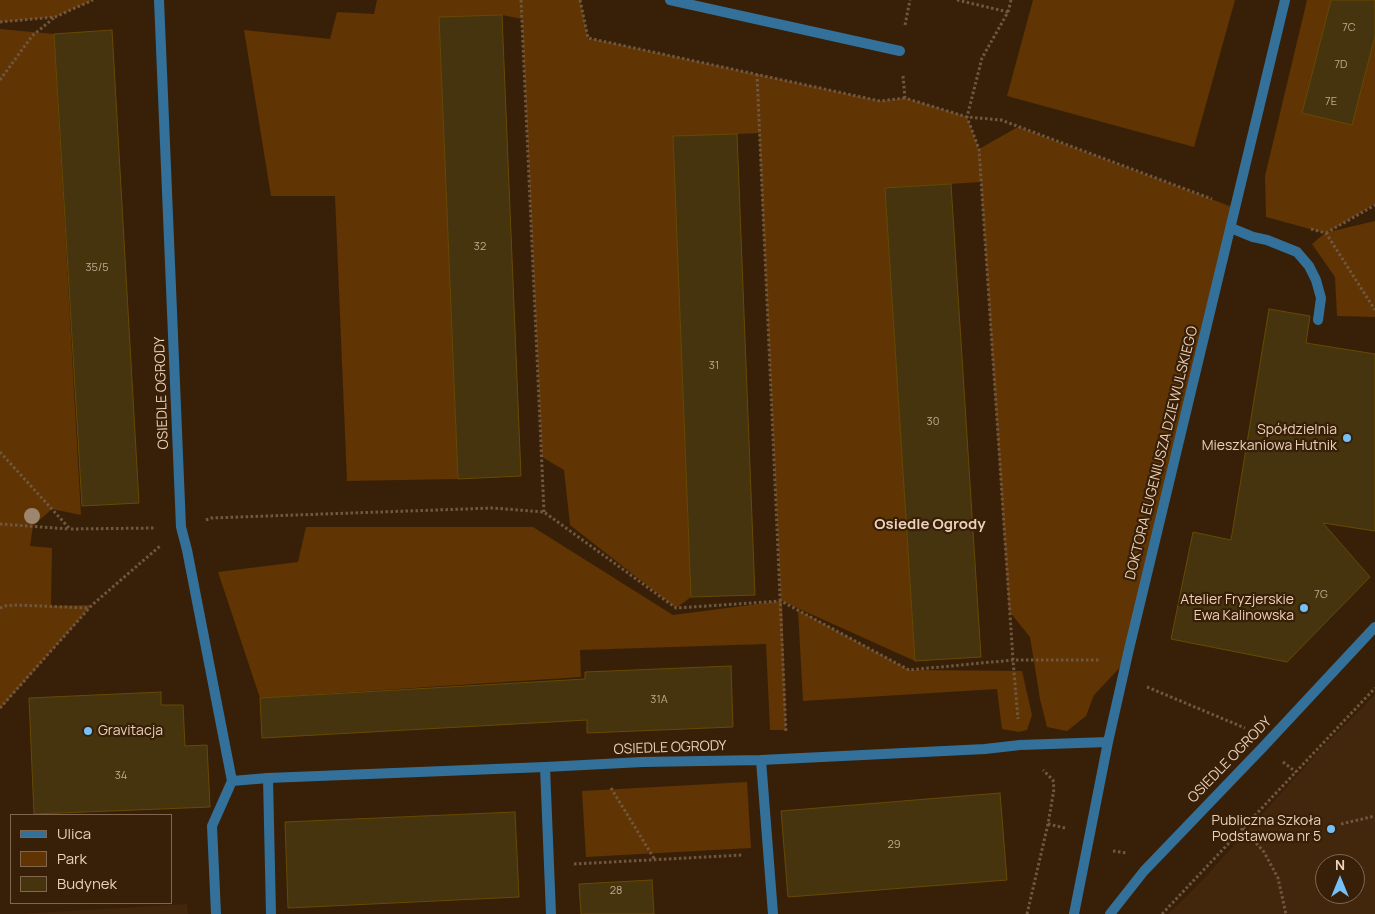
<!DOCTYPE html>
<html>
<head>
<meta charset="utf-8">
<style>
  body { margin:0 }
  #map { position:relative; width:1375px; height:914px; overflow:hidden; background:#382008; font-family:Manrope,sans-serif }
  canvas { display:block }
  .legend { position:absolute; left:10px; top:814px; width:162px; height:90px; box-sizing:border-box; background:#382008; border:1px solid #80664f; margin:0; padding:6px 9px; list-style:none; font-size:15px; color:#ecd0ba }
  .legend li { display:flex; align-items:center; gap:10px; height:25px }
  .legend b { width:25px; border:1px solid #80664f }
  .north { position:absolute; left:1315px; top:854px; width:50px; height:50px; box-sizing:border-box; background:#382008; border:1px solid #80664f; border-radius:50%; rotate:0deg; font-size:14px; font-weight:700; line-height:20px; text-align:center; color:#ecd0ba }
  .north::after { content:''; display:block; margin:auto; width:18px; height:22px; background:#75c0f6; clip-path:polygon(50% 0,100% 100%,50% 72%,0 100%) }
</style>
</head>
<body>
<div id="map">
<canvas width="1375" height="914"></canvas>
<ul class="legend">
<li><b style="height:6px;background:#33719b"></b>Ulica</li>
<li><b style="height:14px;background:#603403"></b>Park</li>
<li><b style="height:14px;background:#46340f"></b>Budynek</li>
</ul>
<div class="north">N</div>
</div>
<script>
const ctx = document.querySelector('canvas').getContext('2d');
ctx.lineJoin = 'round';
function fillPath(path, color) { ctx.fillStyle = color; ctx.fill(path, 'evenodd'); }
const toPath = rows => new Path2D(rows.map(r => 'M' + r).join(''));
function stroke(path, color, width, dash) { ctx.strokeStyle = color; ctx.lineWidth = width; ctx.lineCap = dash ? 'butt' : 'round'; ctx.setLineDash(dash || []); ctx.stroke(path); }
function drawText(font, color, halo, rows, align = 'center') {
  ctx.font = font + ' Manrope,sans-serif'; ctx.lineWidth = 4.5; ctx.setLineDash([]); ctx.textBaseline = 'middle'; ctx.strokeStyle = halo; ctx.fillStyle = color; for (const [text, x, y, turn = 0] of rows) {
    ctx.save(); ctx.translate(x, y); ctx.rotate((+turn || 0) * Math.PI / 180); ctx.textAlign = isNaN(turn) ? turn : align; if (halo) ctx.strokeText(text, 0, 0); ctx.fillText(text, 0, 0); ctx.restore();
  }
}
fillPath(toPath([
  [1375,695,1375,914,1168,914,1198,885,1319,751],
  [1325,864,1355,864,1355,894,1325,894],
  [187,904,188,914,19,914]
]), '#43270c');
fillPath(toPath([
  [0,0,93,0,55,17,0,22],
  [377,0,580,0,588,38,880,101,905,98,967,117,979,149,1018,127,1235,208,1127,660,1094,695,1086,716,1067,731,1047,727,1040,699,1030,637,1009,611,981,182,885,188,915,661,782,601,786,730,770,730,766,644,580,650,581,677,260,698,218,572,298,562,306,527,533,527,673,615,781,601,759,133,673,137,691,597,676,608,570,525,564,470,542,457,522,19,502,15,439,18,458,479,347,481,335,196,271,196,244,30,330,39,337,12,374,14],
  [1033,0,1235,0,1194,147,1007,96],
  [1307,0,1375,0,1375,204,1328,232,1375,221,1375,317,1337,316,1335,277,1312,244,1325,233,1266,217,1265,176],
  [0,29,54,34,81,515,52,509,33,526,30,546,52,548,51,606,92,605,0,709],
  [798,610,909,670,1022,671,1032,715,1027,730,1019,732,1002,729,997,689,803,701],
  [747,782,751,848,586,857,582,791]
]), '#603403');
const building = toPath([
  [1331,0,1375,0,1375,36,1352,125,1302,113,1331,0],
  [502,15,521,476,458,479,439,17,502,15],
  [112,30,139,503,82,506,54,34,112,30],
  [737,134,755,595,691,597,673,136,737,134],
  [951,184,981,657,915,661,885,188,951,184],
  [1269,309,1310,316,1306,343,1375,354,1375,531,1323,523,1370,577,1287,662,1171,639,1193,532,1231,540,1269,309],
  [731,666,733,727,587,733,587,720,262,738,260,698,585,679,585,672,731,666],
  [161,692,161,705,183,705,185,746,207,745,210,807,34,814,29,698,161,692],
  [1000,793,1007,880,788,897,781,811,1000,793],
  [515,812,519,897,288,908,285,822,515,812],
  [652,880,654,914,581,914,579,884,652,880]
]);
fillPath(building, '#46340f');
stroke(building, '#674903', 1);
stroke(toPath([
  [521,0,544,512],
  [580,0,588,38,880,101,905,98],
  [957,0,1008,12],
  [1011,0,1008,12,982,58,967,117,979,149,1013,660,1018,719],
  [0,22,55,17,93,0],
  [905,25,910,0],
  [757,74,786,733],
  [903,76,905,98,967,117,1001,120,1212,199],
  [0,80,32,36,55,17],
  [1311,229,1326,233,1375,310],
  [1326,233,1375,205],
  [0,452,70,529,156,528],
  [206,520,211,518,493,508,544,512,676,608,781,601,909,670,1013,660,1100,660],
  [0,524,69,529],
  [0,608,5,606,16,605,89,608],
  [1147,687,1245,728],
  [0,708,92,605,160,546],
  [1283,762,1296,772],
  [611,788,655,860],
  [1048,824,1065,828],
  [1341,824,1375,816],
  [1243,828,1264,852,1278,878,1286,914],
  [1113,851,1127,853],
  [574,864,743,855],
  [1027,914,1048,824,1054,789,1053,780,1043,770],
  [1162,914,1375,688]
]), '#705740', 3, [2.5, 2.5]);
stroke(toPath([
  [1231,228,1253,237,1267,240,1297,252,1309,266,1316,280,1321,298,1318,320],
  [545,767,551,914],
  [268,778,271,914]
]), '#33719b', 10);
stroke(toPath([
  [159,0,181,527,187,550,232,781,212,826,216,914],
  [670,0,900,51],
  [761,760,773,914],
  [232,781,268,778,545,767,642,762,761,760,985,749,1020,745,1108,742],
  [1074,914,1108,742,1129,649,1285,0],
  [1110,914,1144,871,1264,746,1375,627]
]), '#33719b', 10);
ctx.fillStyle = '#9d8670';
for (const [x, y] of [
  [32,516]
]) { ctx.beginPath(); ctx.arc(x, y, 8, 0, 2 * Math.PI); ctx.fill(); }
for (const [x, y, r, color] of [
  [1347,438,5,"#75c0f6"],
  [1304,608,5,"#75c0f6"],
  [88,731,5,"#75c0f6"],
  [1331,829,5,"#75c0f6"]
]) { const dot = new Path2D(); dot.arc(x, y, r, 0, 2 * Math.PI); ctx.fillStyle = color; ctx.fill(dot); stroke(dot, '#382008', 2); }
drawText('11px', '#c2a98f', null, [
  ["7C",1349,28],
  ["7D",1341,65],
  ["7E",1331,102],
  ["32",480,247],
  ["35/5",97,268],
  ["31",714,366],
  ["30",933,422],
  ["7G",1321,595],
  ["31A",659,700],
  ["34",121,776],
  ["29",894,845],
  ["28",616,891]
]);
drawText('14px', '#ecd0ba', '#382008', [
  ["OSIEDLE OGRODY",162,393,-92],
  ["DOKTORA EUGENIUSZA DZIEWULSKIEGO",1162,453,-76],
  ["OSIEDLE OGRODY",670,748,-2],
  ["OSIEDLE OGRODY",1230,760,-46]
]);
drawText('14px', '#ecd0ba', '#382008', [
  ["Spółdzielnia",1337,430],
  ["Mieszkaniowa Hutnik",1337,446],
  ["Atelier Fryzjerskie",1294,600],
  ["Ewa Kalinowska",1294,616],
  ["Gravitacja",98,731,"left"],
  ["Publiczna Szkoła",1321,821],
  ["Podstawowa nr 5",1321,837]
], 'right');
drawText('bold 15px', '#ecd0ba', '#382008', [
  ["Osiedle Ogrody",930,525]
]);
</script>
</body>
</html>
